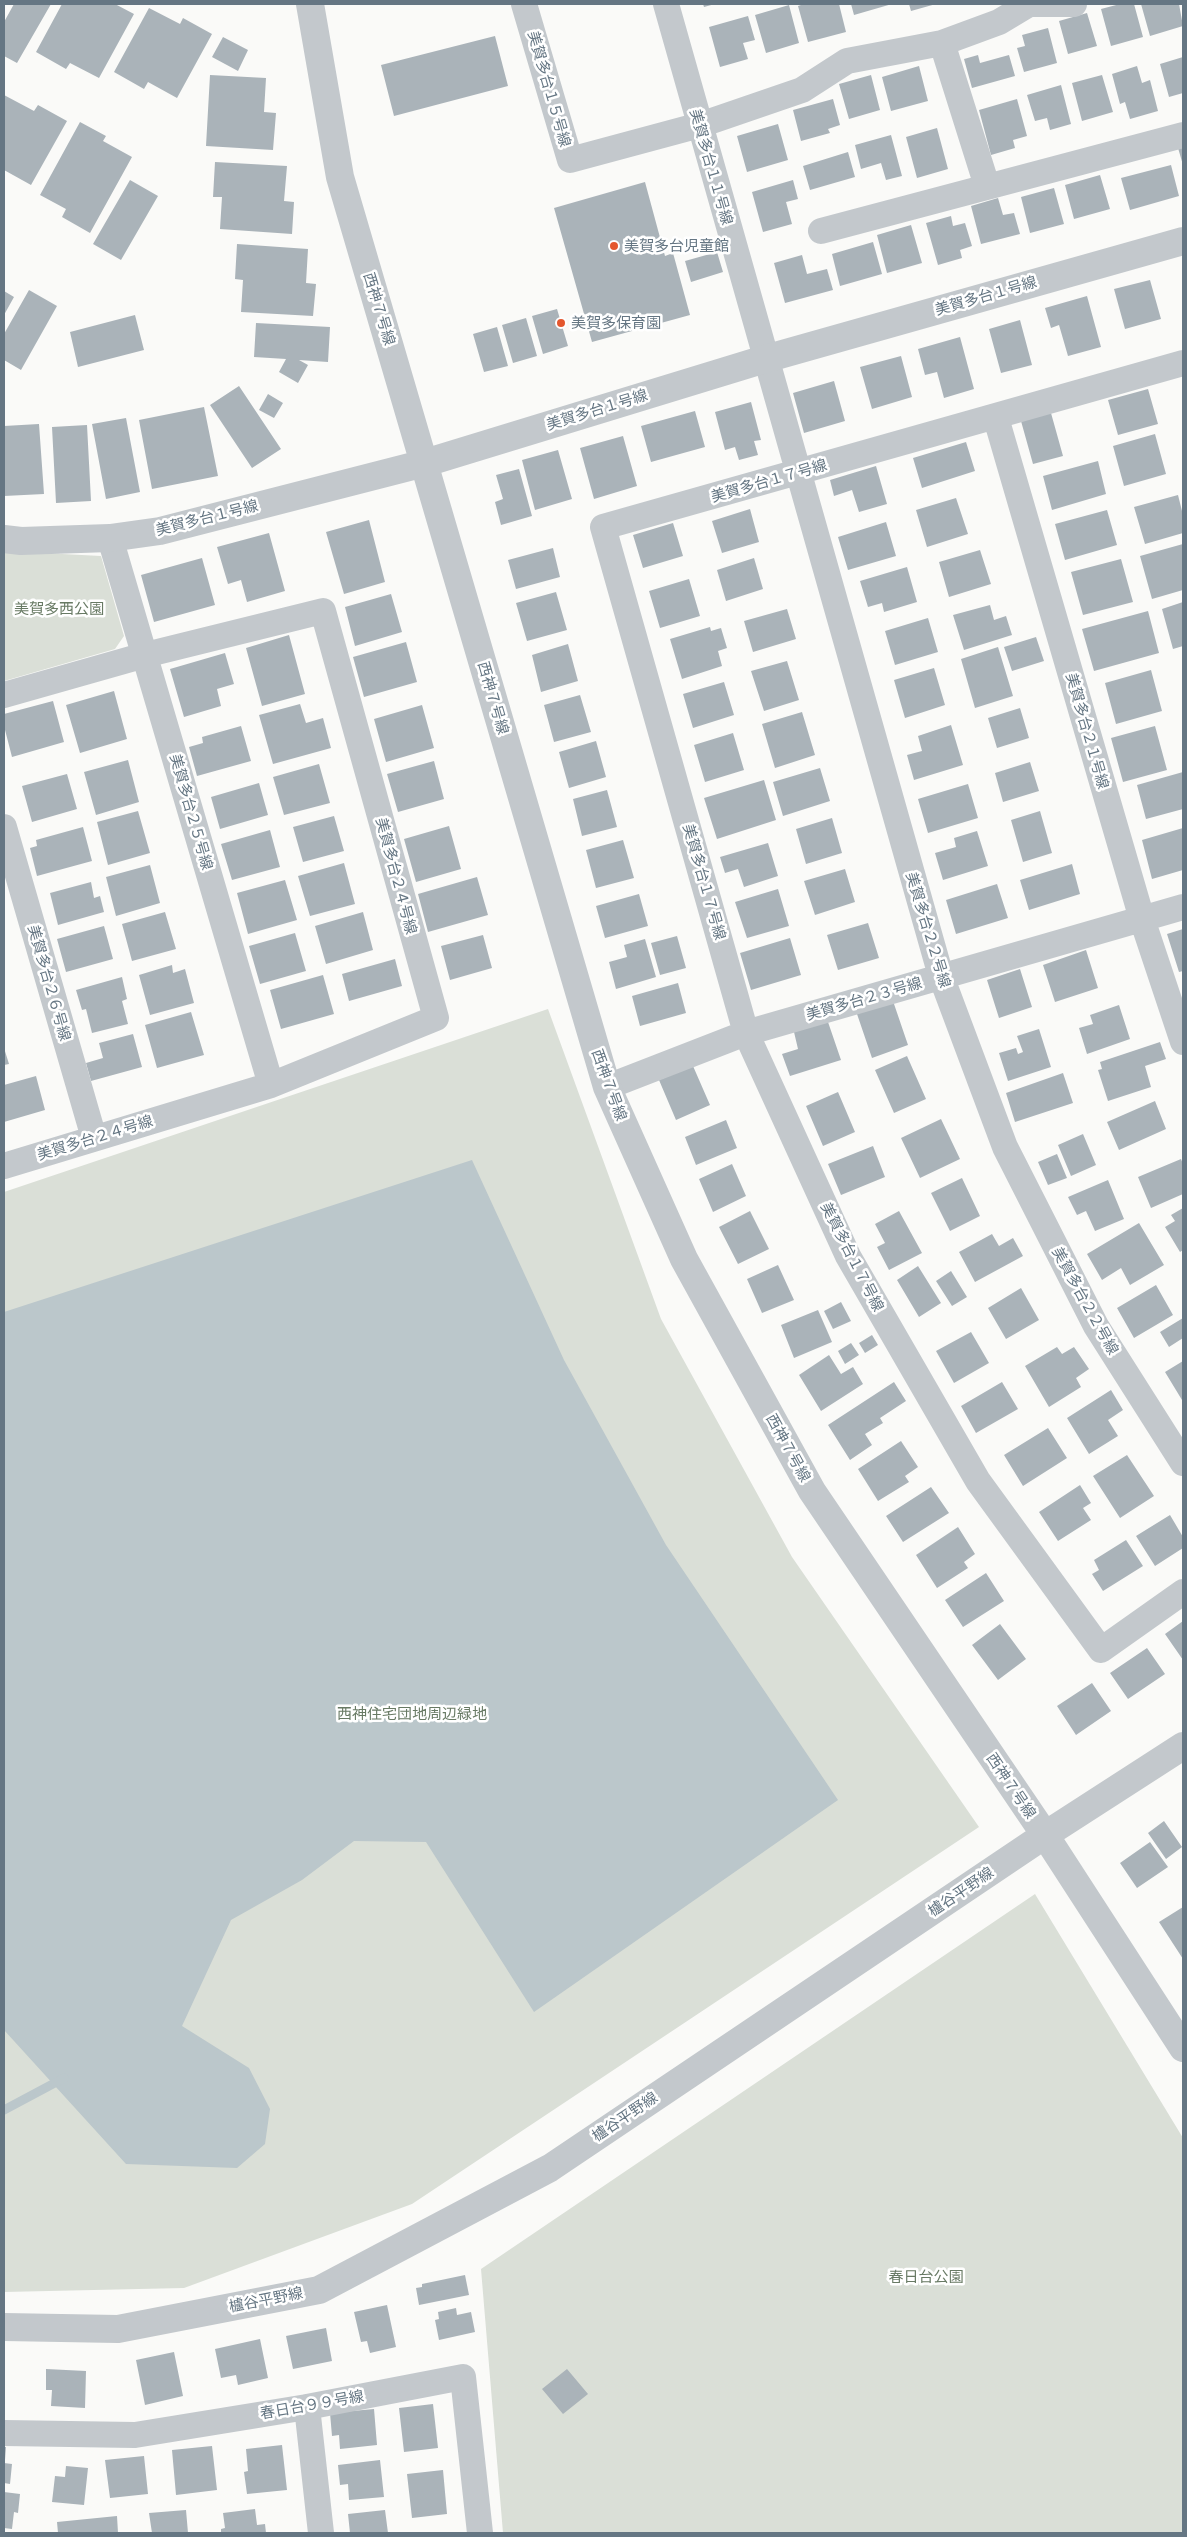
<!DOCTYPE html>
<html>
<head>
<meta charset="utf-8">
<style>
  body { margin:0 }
  #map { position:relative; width:1187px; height:2537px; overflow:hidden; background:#fafaf8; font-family:"Golos Text",sans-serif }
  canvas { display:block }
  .frame { position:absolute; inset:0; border:5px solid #657683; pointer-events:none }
</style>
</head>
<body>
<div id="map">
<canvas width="1187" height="2537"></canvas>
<div class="frame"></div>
</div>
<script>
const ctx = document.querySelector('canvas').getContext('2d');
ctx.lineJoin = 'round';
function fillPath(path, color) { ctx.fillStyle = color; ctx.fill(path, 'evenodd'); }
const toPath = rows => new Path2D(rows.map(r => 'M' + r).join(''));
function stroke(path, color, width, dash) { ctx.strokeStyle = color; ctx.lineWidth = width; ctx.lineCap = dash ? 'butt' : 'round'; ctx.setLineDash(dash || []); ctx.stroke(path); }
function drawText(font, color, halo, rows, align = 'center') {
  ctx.font = font + ' "Golos Text","Noto Sans JP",sans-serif'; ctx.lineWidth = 5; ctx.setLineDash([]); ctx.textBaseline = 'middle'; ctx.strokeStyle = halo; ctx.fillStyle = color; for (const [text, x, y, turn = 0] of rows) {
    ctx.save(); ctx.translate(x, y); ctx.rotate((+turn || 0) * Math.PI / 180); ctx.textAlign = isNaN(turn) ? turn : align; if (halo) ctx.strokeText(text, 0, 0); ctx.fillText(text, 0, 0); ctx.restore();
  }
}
fillPath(toPath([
  [4,551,101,556,124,636,115,649,4,681],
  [548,1009,661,1319,792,1557,979,1827,412,2204,184,2288,4,2292,4,1192],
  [1035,1894,1183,2138,1183,2533,503,2533,481,2269]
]), '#dadfd7');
fillPath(toPath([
  [472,1160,564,1360,666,1545,838,1800,534,2012,426,1842,354,1841,302,1880,231,1920,182,2026,249,2068,270,2109,265,2144,237,2168,126,2164,4,2030,4,1312]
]), '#bbc7cb');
stroke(toPath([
  [4,2110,64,2078]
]), '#bbc7cb', 9);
fillPath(toPath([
  [14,4,51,4,17,63,4,56,4,22],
  [62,4,115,4,134,14,99,78,70,63,66,69,36,52],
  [703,4,715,4,704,7],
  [804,4,839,4,846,32,808,42,798,6],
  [851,4,892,4,854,15],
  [909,4,936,4,911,11],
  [1120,4,1134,4,1143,37,1111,46,1101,9],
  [1141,4,1179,4,1183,26,1150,36],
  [789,5,799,43,766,53,755,15],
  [149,8,180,24,183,18,212,34,177,98,148,82,144,89,114,72],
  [1087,13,1097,46,1068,54,1059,21],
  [748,16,755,40,743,43,748,59,720,67,709,27],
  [1048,28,1057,63,1024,72,1017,48,1025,46,1022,35],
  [495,36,508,86,394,116,381,65],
  [223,37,248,50,238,71,212,57],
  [978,55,980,63,1009,55,1015,76,972,88,964,59],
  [1183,57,1183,93,1169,97,1160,64],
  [919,66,928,101,891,111,882,77],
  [1137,66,1142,83,1150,80,1158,111,1130,119,1125,102,1120,104,1112,74],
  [210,75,266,78,264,112,276,113,273,150,206,146],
  [871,75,880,110,849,119,839,84],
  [1102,75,1113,112,1082,121,1072,83],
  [1061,85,1071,124,1050,130,1047,118,1035,121,1027,95],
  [4,95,34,111,38,105,67,121,31,185,4,170],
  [833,99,840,125,828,129,830,133,801,141,793,110],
  [1017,99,1027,136,1013,140,1015,148,991,155,979,110],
  [80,122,106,136,103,141,132,157,90,233,62,217,66,209,40,195],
  [778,124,788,160,747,172,737,136],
  [937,128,948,169,917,178,906,137],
  [891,135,902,176,886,180,881,163,861,169,855,145],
  [1183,146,1183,165,1178,148],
  [848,152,855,177,810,190,803,166],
  [215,162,287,166,284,201,294,202,292,234,220,229,222,197,213,197],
  [1171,165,1179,196,1130,210,1121,178],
  [1100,175,1110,209,1074,219,1065,185],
  [130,180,158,196,121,260,93,244],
  [793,180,798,199,786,202,792,224,763,232,752,192],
  [645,182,665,256,673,253,690,315,592,342,554,208],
  [1054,188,1064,224,1030,233,1021,197],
  [998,198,1003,215,1014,213,1020,234,981,244,971,206],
  [951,216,953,226,965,223,972,246,960,250,962,258,938,265,926,223],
  [911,225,922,263,887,273,877,235],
  [873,242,882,274,840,286,832,254],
  [237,244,308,249,306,283,316,284,313,316,241,312,243,280,235,279],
  [717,252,723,272,691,282,685,261],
  [802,255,807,274,827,269,833,290,785,303,774,263],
  [1150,280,1161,319,1125,329,1114,289],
  [29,290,57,306,21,370,4,360,4,334],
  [4,291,14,297,4,315],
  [1087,296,1101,347,1068,356,1059,325,1051,328,1045,308],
  [557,309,568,346,543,354,532,316],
  [135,315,144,350,78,367,70,332],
  [526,318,537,356,513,363,502,325],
  [1020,320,1032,365,1001,373,989,329],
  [256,323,330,327,328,362,299,360,308,365,298,383,279,372,286,359,254,357],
  [497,327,508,366,484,372,473,334],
  [960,337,974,389,944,398,937,372,925,375,918,349],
  [901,356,912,397,872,409,860,367],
  [834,381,845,421,804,433,793,393],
  [239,386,281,449,252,468,210,405],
  [1148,389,1158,424,1118,435,1108,400],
  [268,394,283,403,274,418,259,410],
  [751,402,761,440,754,441,758,455,739,460,735,447,725,450,715,412],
  [204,407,218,476,152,489,139,420],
  [695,411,705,447,651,462,641,426],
  [1051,413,1063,456,1033,464,1021,421],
  [126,418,140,492,106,499,92,424],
  [39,424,44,494,4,496,4,426],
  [87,425,91,501,56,503,52,427],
  [1155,434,1166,474,1124,486,1113,446],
  [623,436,637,486,594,499,580,448],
  [966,442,975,471,922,488,913,458],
  [558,450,572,499,535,510,522,460],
  [1098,461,1106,494,1052,510,1043,476],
  [876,466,887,504,859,512,852,490,834,496,830,480],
  [519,469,532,516,501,525,495,502,503,499,496,475],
  [1178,495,1183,515,1183,533,1145,544,1134,507],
  [956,498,968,534,927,547,916,510],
  [750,509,759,542,722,553,712,521],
  [1107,510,1117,545,1065,560,1055,524],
  [369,520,385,582,344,594,326,532],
  [886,522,896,556,848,570,838,537],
  [673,523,683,556,643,568,633,535],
  [269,533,285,591,247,602,241,580,228,584,217,547],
  [1183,544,1183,590,1152,599,1140,556],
  [553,548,560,577,516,589,508,560],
  [980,550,991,584,949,597,939,562],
  [202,558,215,605,154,622,141,575],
  [754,558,763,589,726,601,717,570],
  [1121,559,1133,602,1083,615,1071,572],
  [907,567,917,602,884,612,882,603,868,607,860,581],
  [689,579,700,616,660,628,649,591],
  [556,592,567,630,527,641,516,603],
  [391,594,402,632,355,646,345,607],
  [1183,602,1183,646,1173,649,1162,609],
  [990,605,994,620,1006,616,1012,635,964,650,953,615],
  [787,609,796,639,753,652,744,621],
  [1148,611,1159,653,1094,671,1082,629],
  [928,618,938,652,895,665,885,631],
  [710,627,711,631,721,628,727,648,718,651,722,666,682,679,670,639],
  [289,635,305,694,262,706,246,648],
  [1036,637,1044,661,1012,671,1004,647],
  [406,642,417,682,364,697,353,657],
  [568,644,578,681,541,692,532,655],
  [998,647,1013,696,975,708,961,659],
  [225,653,234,684,217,689,221,706,184,717,170,669],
  [787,661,799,700,764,711,751,671],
  [934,668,945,705,905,718,894,680],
  [1151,670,1162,711,1116,724,1105,683],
  [724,682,734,715,693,728,683,694],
  [114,691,127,739,80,753,66,705],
  [580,695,591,732,554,742,544,705],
  [53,701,64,742,12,757,4,726,4,714],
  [300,704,306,723,323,718,331,748,273,764,259,715],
  [422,705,434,748,386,762,374,719],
  [1020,708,1029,738,997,748,988,718],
  [802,712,815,755,775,768,762,724],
  [951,725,963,765,914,780,907,755,922,751,918,736],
  [241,726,251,761,197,776,189,747,203,743,202,737],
  [1155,726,1167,770,1123,782,1111,738],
  [733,733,744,770,705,782,694,745],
  [596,741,606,777,569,788,559,752],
  [128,760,139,802,96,815,84,772],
  [434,761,444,799,398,812,387,774],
  [1030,762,1039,791,1003,802,995,773],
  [319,764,330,803,284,815,273,777],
  [820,768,830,801,783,816,773,782],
  [1183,772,1183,809,1146,819,1137,785],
  [67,774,77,809,32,822,22,786],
  [764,780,776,820,717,839,704,798],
  [259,783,268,815,220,829,211,797],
  [968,784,978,818,928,833,918,799],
  [607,790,617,827,582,836,573,799],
  [138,811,150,853,108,865,97,822],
  [1040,811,1052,853,1023,862,1011,820],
  [334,816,344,851,303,862,293,827],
  [832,818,842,853,806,864,796,829],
  [449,826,461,869,416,882,404,839],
  [83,827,92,861,37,876,30,848,37,846,36,840],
  [1183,828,1183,870,1152,879,1142,840],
  [270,830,280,867,232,880,221,844],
  [977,831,988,866,943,880,935,853,956,847,954,838],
  [623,840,634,878,596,888,586,850],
  [768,843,778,876,744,887,738,869,725,873,720,857],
  [344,863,355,904,310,916,298,876],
  [1072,864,1080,894,1029,910,1020,880],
  [150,865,160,903,116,916,106,877],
  [845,869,855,902,815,915,804,881],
  [477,877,488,915,428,932,418,894],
  [285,880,297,920,248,934,237,893],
  [91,882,94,898,100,896,104,912,58,925,50,893],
  [997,884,1008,918,956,934,946,900],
  [778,889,789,926,747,938,735,902],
  [639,894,648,926,605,938,596,906],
  [165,912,176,949,132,961,122,924],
  [363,912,373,950,326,964,315,926],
  [868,923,879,958,838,970,827,935],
  [104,926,113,959,66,972,57,939],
  [1183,929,1183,971,1179,972,1167,934],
  [295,933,306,971,260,984,249,946],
  [483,935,492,968,450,980,441,946],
  [677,936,686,968,660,975,651,943],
  [790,938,801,975,751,990,740,953],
  [645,939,656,977,616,989,609,962,627,957,624,945],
  [1086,950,1098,988,1055,1002,1043,965],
  [395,959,402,986,349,1001,342,974],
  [172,965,173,973,185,969,194,1003,150,1015,139,975],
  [1020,969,1032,1007,999,1018,987,980],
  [323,975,334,1014,281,1029,270,990],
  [122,977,127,999,122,1001,128,1024,92,1033,86,1009,82,1010,76,990],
  [678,983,686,1013,640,1026,632,996],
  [893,1001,908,1045,872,1058,857,1014],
  [1119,1005,1130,1039,1087,1054,1079,1028,1093,1024,1090,1015],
  [191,1012,204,1055,157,1068,145,1025],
  [828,1022,841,1060,790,1076,782,1054,798,1049,794,1032],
  [1039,1029,1051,1067,1008,1081,999,1053,1016,1048,1018,1054,1023,1052,1017,1036],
  [133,1034,142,1067,91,1081,86,1063,103,1058,99,1043],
  [1160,1042,1166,1059,1145,1066,1151,1087,1108,1101,1098,1070,1102,1069,1100,1062],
  [4,1048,9,1064,4,1065],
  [907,1056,926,1099,894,1113,875,1070],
  [693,1066,710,1105,676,1120,659,1080],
  [1063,1073,1073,1103,1015,1122,1006,1093],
  [36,1076,45,1110,4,1122,4,1085],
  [838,1092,855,1132,823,1146,806,1106],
  [1155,1101,1166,1129,1119,1150,1107,1122],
  [941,1119,960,1159,920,1178,901,1138],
  [726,1120,737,1148,696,1165,685,1137],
  [1083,1134,1096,1165,1071,1176,1058,1145],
  [873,1146,885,1177,841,1195,828,1164],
  [1057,1154,1067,1178,1048,1185,1038,1162],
  [1181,1159,1183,1164,1183,1194,1151,1208,1138,1177],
  [732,1164,746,1196,713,1212,699,1179],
  [962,1178,980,1216,950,1231,931,1193],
  [1108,1180,1124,1219,1095,1231,1086,1211,1077,1215,1068,1197],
  [1183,1208,1183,1250,1180,1252,1165,1227,1175,1221,1171,1215],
  [750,1211,769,1249,738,1264,719,1227],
  [899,1211,922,1253,889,1270,877,1247,885,1243,875,1224],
  [1139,1223,1164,1265,1130,1285,1121,1268,1102,1280,1087,1254],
  [992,1234,999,1246,1013,1238,1023,1256,975,1282,959,1252],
  [778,1265,794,1300,762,1313,747,1279],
  [918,1266,941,1303,919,1317,897,1280],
  [951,1271,967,1297,952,1306,936,1281],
  [1156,1285,1173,1315,1134,1338,1117,1308],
  [1021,1288,1039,1320,1006,1339,988,1308],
  [841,1302,851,1321,833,1329,824,1311],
  [818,1310,832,1342,794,1358,781,1325],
  [1183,1318,1183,1338,1169,1347,1160,1332],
  [971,1332,989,1363,954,1383,936,1351],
  [872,1335,878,1345,865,1353,859,1343],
  [851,1343,859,1355,845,1364,838,1351],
  [1057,1347,1062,1354,1074,1347,1089,1369,1076,1378,1081,1387,1049,1407,1025,1366],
  [829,1355,841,1374,853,1367,863,1384,821,1411,799,1375],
  [1183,1361,1183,1400,1182,1400,1165,1372],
  [894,1382,906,1401,880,1418,883,1423,865,1434,872,1445,850,1460,828,1425],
  [1002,1382,1018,1409,976,1433,961,1406],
  [1111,1390,1123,1410,1108,1420,1118,1436,1089,1454,1067,1418],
  [1048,1428,1067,1458,1023,1486,1004,1455],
  [901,1441,918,1467,905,1476,909,1482,878,1501,858,1469],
  [1127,1455,1154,1496,1120,1518,1093,1476],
  [1080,1485,1091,1503,1083,1508,1091,1520,1058,1541,1039,1512],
  [931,1487,949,1513,903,1542,886,1516],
  [1170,1515,1183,1537,1183,1548,1155,1566,1136,1536],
  [958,1527,975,1554,964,1562,968,1568,937,1588,916,1555],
  [1126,1540,1143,1566,1103,1591,1092,1574,1099,1570,1094,1560],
  [986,1573,1004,1601,963,1627,945,1600],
  [1183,1621,1183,1660,1165,1634],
  [1000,1624,1026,1659,998,1680,972,1645],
  [1147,1648,1165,1674,1128,1699,1110,1673],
  [1092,1683,1111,1711,1076,1735,1057,1706],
  [1164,1821,1182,1847,1166,1859,1148,1833],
  [1150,1842,1168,1867,1137,1888,1120,1863],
  [1183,1907,1183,1959,1159,1922],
  [465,2275,469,2295,419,2305,416,2288,422,2287,422,2284],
  [387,2305,396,2347,370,2353,367,2341,361,2342,354,2312],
  [456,2308,457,2315,471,2312,475,2332,439,2340,435,2320,439,2319,438,2312],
  [326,2328,332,2361,293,2369,286,2336],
  [260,2339,268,2378,238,2385,236,2375,221,2378,215,2349],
  [174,2352,183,2396,145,2405,136,2360],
  [46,2369,86,2371,85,2408,51,2406,52,2390,46,2390],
  [567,2369,588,2394,563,2414,542,2389],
  [433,2404,438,2448,404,2452,399,2408],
  [374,2409,377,2445,340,2449,339,2435,332,2436,330,2413],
  [282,2445,287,2490,247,2494,244,2472,248,2471,246,2449],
  [212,2446,217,2490,176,2495,172,2450],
  [4,2447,6,2447,5,2460,4,2460],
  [144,2456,148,2494,110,2498,105,2460],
  [380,2460,384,2497,349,2500,348,2484,340,2485,338,2465],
  [4,2463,12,2464,10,2484,4,2483],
  [66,2466,88,2468,84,2505,52,2502,55,2476,65,2477],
  [443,2470,447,2514,412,2518,407,2474],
  [4,2492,20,2494,18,2513,14,2512,12,2529,4,2528],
  [255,2509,257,2525,265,2524,266,2533,221,2533,221,2529,225,2528,223,2513],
  [186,2510,188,2533,152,2533,149,2513],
  [385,2510,388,2533,350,2533,348,2514],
  [117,2516,118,2533,58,2533,57,2522]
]), '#aab3b9');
stroke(toPath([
  [524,4,570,160,700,125,802,90,847,61,942,43,999,22,1029,4,1074,4],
  [666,4,941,976,1005,1147,1096,1326,1183,1463],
  [942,43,987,186],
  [821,231,1183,135],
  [1183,363,603,527,746,1033,848,1256,978,1481,1101,1650,1183,1592],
  [996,418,1142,919,1183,1042],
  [110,538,271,1085],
  [4,695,145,655,323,611,436,1018,271,1085,4,1166],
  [4,827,94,1138],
  [607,1087,746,1033,1183,907],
  [307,2407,321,2533],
  [4,2433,135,2435,307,2407,463,2377,480,2533]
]), '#c3c8cc', 26);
stroke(toPath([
  [310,4,340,177,607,1087,684,1259,812,1491,1045,1835,1183,2048],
  [4,539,21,541,110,538,160,531,425,463,765,359,1183,241],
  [4,2327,118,2329,319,2290,550,2168,1045,1835,1183,1746]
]), '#c3c8cc', 28);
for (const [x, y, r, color] of [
  [614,246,5,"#e4572e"],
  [561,323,5,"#e4572e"]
]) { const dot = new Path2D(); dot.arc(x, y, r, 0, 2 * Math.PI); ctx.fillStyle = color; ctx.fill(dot); stroke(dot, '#fff', 2); }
drawText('15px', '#657683', '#fff', [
  ["美賀多台１５号線",549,89,74],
  ["美賀多台１１号線",711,167,74],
  ["美賀多台１号線",986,296,-16],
  ["西神７号線",379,309,73],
  ["美賀多台１号線",597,410,-17],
  ["美賀多台１７号線",769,481,-16],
  ["美賀多台１号線",207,518,-14],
  ["西神７号線",493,698,74],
  ["美賀多台２１号線",1087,731,74],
  ["美賀多台２５号線",191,812,74],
  ["美賀多台２４号線",396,876,75],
  ["美賀多台１７号線",704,882,74],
  ["美賀多台２２号線",928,930,73],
  ["美賀多台２６号線",49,983,74],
  ["美賀多台２３号線",864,999,-16],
  ["西神７号線",609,1085,70],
  ["美賀多台２４号線",95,1138,-17],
  ["美賀多台１７号線",852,1257,63],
  ["美賀多台２２号線",1085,1301,61],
  ["西神７号線",788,1448,61],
  ["西神７号線",1011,1786,56],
  ["櫨谷平野線",961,1892,-34],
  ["櫨谷平野線",625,2117,-34],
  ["櫨谷平野線",266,2300,-11],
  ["春日台９９号線",312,2405,-10]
]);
drawText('15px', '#657683', '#fff', [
  ["美賀多台児童館",624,246],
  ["美賀多保育園",571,323]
], 'left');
drawText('15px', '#687a64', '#fff', [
  ["美賀多西公園",59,609],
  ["西神住宅団地周辺緑地",412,1714],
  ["春日台公園",926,2277]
]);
</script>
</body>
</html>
